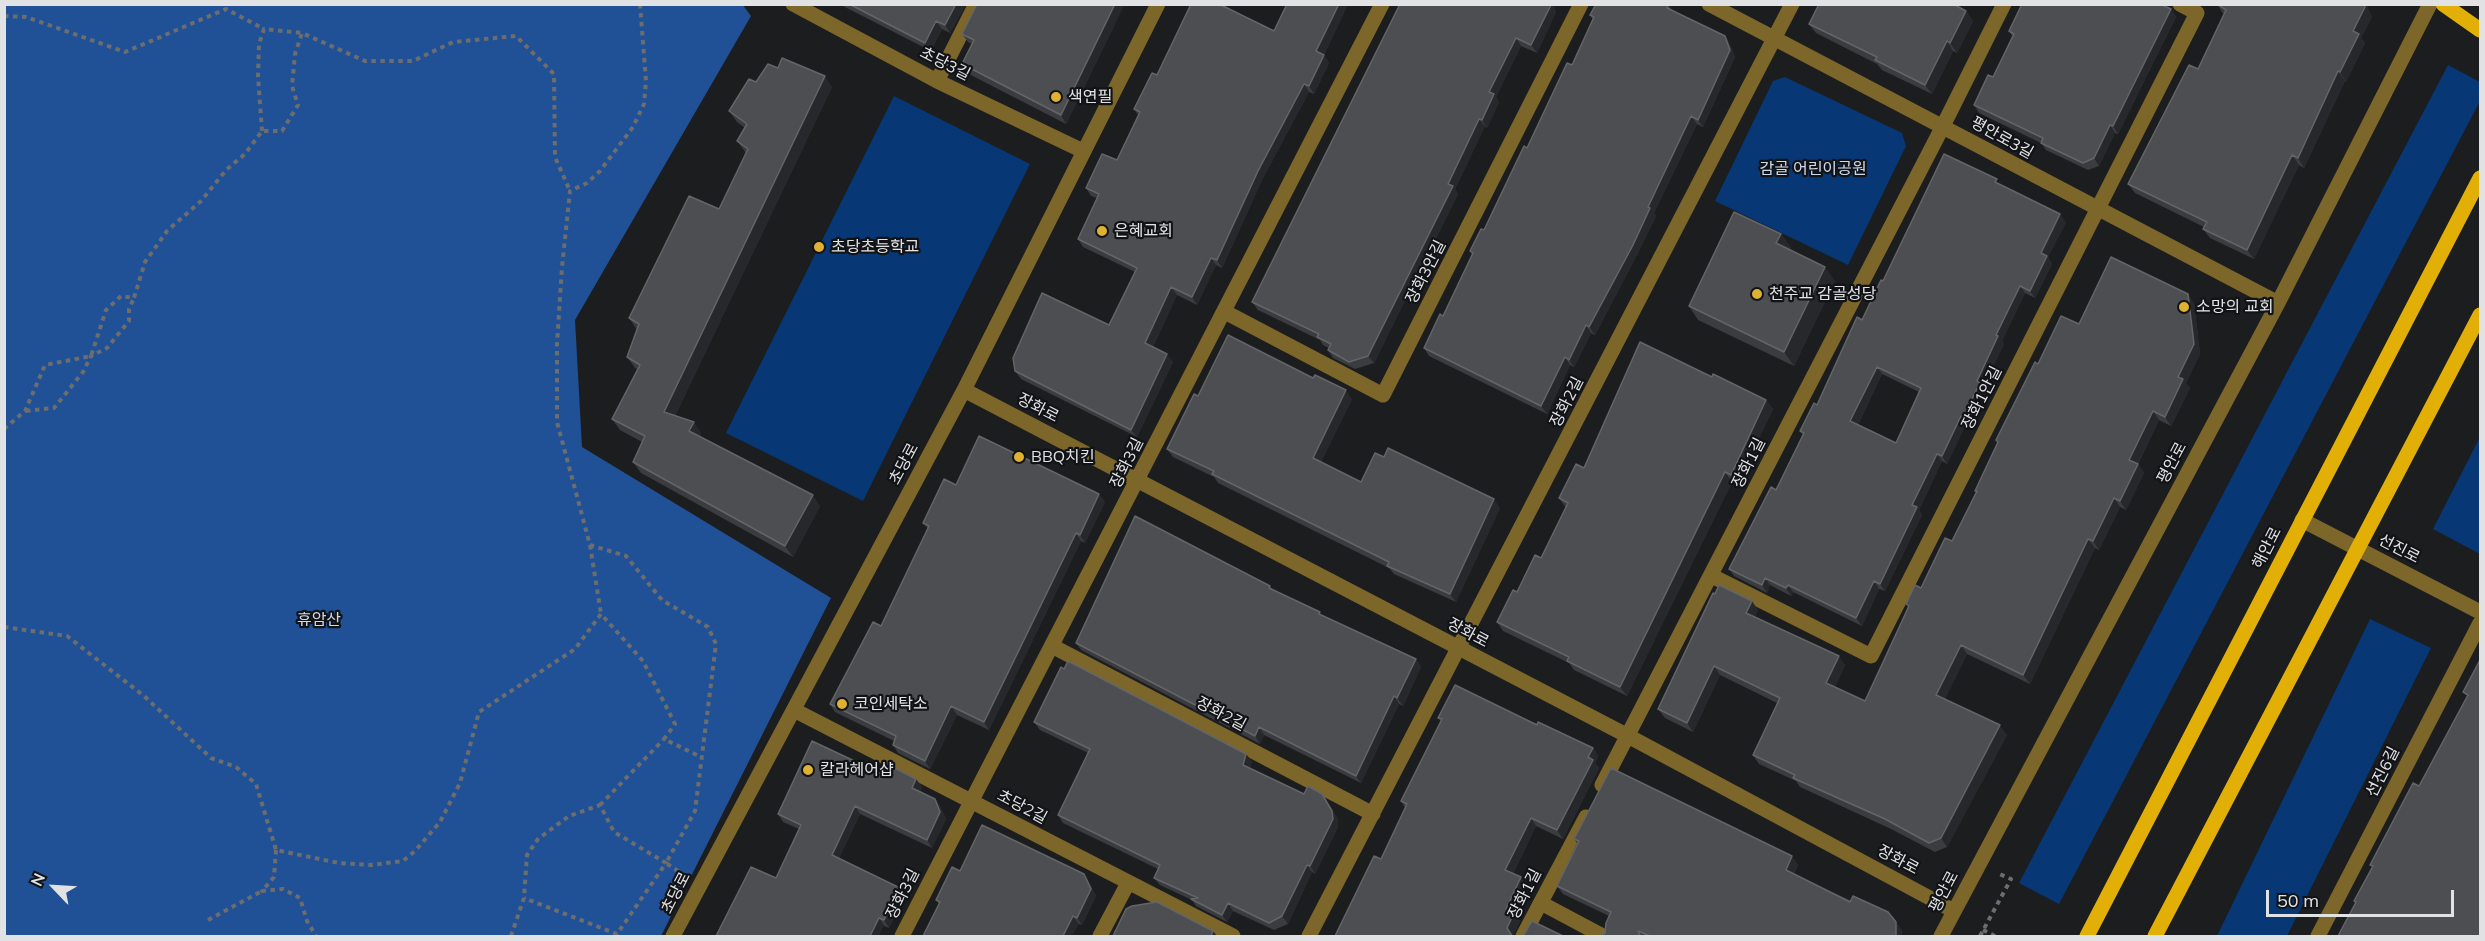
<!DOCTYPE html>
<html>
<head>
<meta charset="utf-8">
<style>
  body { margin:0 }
  #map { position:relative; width:2485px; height:941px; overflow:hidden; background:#1b1d1f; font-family:Mulish,sans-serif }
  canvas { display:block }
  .frame { position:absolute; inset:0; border:6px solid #e1e2e4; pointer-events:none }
  .north { position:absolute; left:24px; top:857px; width:60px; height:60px; -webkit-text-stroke:4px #121316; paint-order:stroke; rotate:295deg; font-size:16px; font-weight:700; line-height:24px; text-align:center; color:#e1e2e4 }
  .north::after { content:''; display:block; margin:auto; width:21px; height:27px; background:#e1e2e4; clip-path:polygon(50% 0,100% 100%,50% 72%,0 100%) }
  .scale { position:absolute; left:2266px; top:890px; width:188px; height:27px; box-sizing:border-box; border:3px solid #e1e2e4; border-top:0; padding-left:8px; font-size:18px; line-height:21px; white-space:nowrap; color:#e1e2e4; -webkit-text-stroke:4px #121316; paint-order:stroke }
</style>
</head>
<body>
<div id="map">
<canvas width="2485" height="941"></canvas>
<div class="frame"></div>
<div class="north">N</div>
<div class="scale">50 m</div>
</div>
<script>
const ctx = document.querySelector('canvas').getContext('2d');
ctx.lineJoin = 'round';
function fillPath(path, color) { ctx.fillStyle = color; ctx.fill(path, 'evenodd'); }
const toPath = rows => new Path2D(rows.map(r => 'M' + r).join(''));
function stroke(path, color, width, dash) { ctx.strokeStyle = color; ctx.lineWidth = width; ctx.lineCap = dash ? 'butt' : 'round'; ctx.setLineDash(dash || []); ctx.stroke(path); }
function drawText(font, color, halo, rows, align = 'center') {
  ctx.font = font + ' Mulish,"Noto Sans KR",sans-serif'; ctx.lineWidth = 4.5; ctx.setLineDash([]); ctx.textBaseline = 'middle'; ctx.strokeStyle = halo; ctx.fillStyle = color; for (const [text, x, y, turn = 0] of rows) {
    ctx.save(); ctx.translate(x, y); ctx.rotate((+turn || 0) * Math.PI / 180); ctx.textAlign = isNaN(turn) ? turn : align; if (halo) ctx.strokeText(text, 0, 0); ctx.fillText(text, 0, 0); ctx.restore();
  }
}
fillPath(toPath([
  [2448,65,2480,82,2480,101,2059,904,2019,883],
  [1785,77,1902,133,1906,146,1848,265,1715,201,1773,81],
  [894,96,1030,164,863,501,726,433],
  [2480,437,2480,554,2433,529],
  [2370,619,2431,648,2287,936,2217,936]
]), '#083775');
fillPath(toPath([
  [5,4,742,4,751,16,575,320,582,447,831,598,661,936,5,936]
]), '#205197');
stroke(toPath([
  [640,4,646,81,644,104,633,127,600,171,587,183,570,191,562,267,557,344,557,422,590,545,626,556,662,600,708,627,716,644,695,811,666,863,684,875],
  [4,16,26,17,125,52,226,9,264,29],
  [262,131,258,76,259,44,264,29,302,33],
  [26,411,54,408,83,372,91,356,107,348,129,321,129,309,134,298],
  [4,429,25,411,45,365,91,356,106,310,121,296,134,298,145,262,167,231,201,201,226,170,245,154,262,131,282,131,298,105,292,86,295,54,302,33,365,61,413,61,453,42,516,36,554,74,555,157,570,191],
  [590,545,601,614],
  [4,627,67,636,144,696,211,758,236,767,256,784,276,850,339,863,371,865,403,861,415,851,440,822,460,783,479,712,575,649,601,614,643,661,675,724,664,739,701,757],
  [600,805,664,739],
  [276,850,274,877,262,891,283,889,300,898,307,921,316,936],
  [208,920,262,891],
  [1983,930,1995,936],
  [511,936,524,898,527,855,538,839,569,816,600,805,614,832,666,863,617,934,524,898],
  [1980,936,2011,879,1997,873]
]), '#6c6d6f', 4, [4.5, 4.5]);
stroke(toPath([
  [793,4,937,81,1083,151],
  [1709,4,2278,303],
  [937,81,976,4],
  [1225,312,1383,395,1581,4],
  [964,390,1628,736,1954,911],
  [2302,520,2480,612],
  [1712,576,1871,656,2197,13,2180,4],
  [1052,646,1373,814],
  [794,710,1233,936],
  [1602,785,1943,126,2004,4],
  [1541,903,1603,936],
  [673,936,964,390,1158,4],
  [902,936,1382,4],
  [1100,936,1128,883],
  [1309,936,1792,4],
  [1523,936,1586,817],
  [1941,936,2278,303,2430,4],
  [2318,936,2480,623]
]), '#7d6629', 15);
stroke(toPath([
  [2443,4,2480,30],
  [2087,936,2480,178],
  [2155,936,2480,315]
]), '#e1af06', 15);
fillPath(toPath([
  [839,4,966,4,950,33,942,29,931,51],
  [1287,4,1348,4,1324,55,1329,63,1314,94,1309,92,1263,178,1222,268,1216,265,1197,305,1177,295,1153,347,1173,362,1137,437,1021,379,1015,371,1109,325,1135,272,1083,247,1078,239,1097,198,1091,196,1086,188,1117,160,1138,115,1134,109,1157,75,1274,31],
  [1400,4,1556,4,1554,9,1556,12,1537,53,1521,46,1496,97,1499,102,1487,128,1485,126,1455,189,1458,194,1374,363,1355,369,1333,358,1328,350,1329,348,1323,345,1320,340,1258,310,1252,302],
  [2217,4,2366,4,2372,17,2361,38,2365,43,2346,82,2345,81,2304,168,2299,165,2254,259,2210,238,2203,229,2204,227,2135,193,2128,184,2198,69,2224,15],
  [1668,5,1673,11,1725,36,1730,44,1735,57,1703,127,1697,124,1654,213,1656,216,1638,253,1595,335,1591,333,1574,367,1570,365,1547,414,1429,356,1424,348,1443,316,1472,255,1470,251,1484,230,1572,65,1593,20,1590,15],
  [2171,9,2176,17,2118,134,2115,133,2099,166,2088,170,2046,150,2041,143,1979,113,1974,105,1993,77,2012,36,2009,31],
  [1966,11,1973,21,1957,53,1953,51,1932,94,1882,70,1877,64,1816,33,1809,24],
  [1115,24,1066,124,967,73,962,64,972,44,968,42,962,34],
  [778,68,832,87,675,416,701,433,699,437,820,506,793,557,641,473,633,462,642,442,620,430,612,419,637,369,635,368,627,357,637,330,629,318,719,209,746,153,737,141,745,128,737,122,729,111,756,82],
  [2002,186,2066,222,2048,257,2052,264,2035,298,2025,293,2002,341,2004,344,1983,387,1985,390,1968,424,1966,424,1947,464,1942,461,1919,510,1922,515,1885,591,1879,589,1862,626,1793,592,1791,596,1770,585,1767,593,1734,576,1729,569,1776,490,1803,435,1800,431,1817,405,1883,281],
  [1882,374,1919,392,1896,443,1858,425],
  [1781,234,1791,248,1790,250,1835,281,1794,366,1698,320,1689,306],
  [2194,303,2200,354,2186,383,2190,388,2171,426,2159,420,2138,464,2144,473,2126,510,2120,507,2099,550,2095,548,2030,684,1967,654,1945,699,2007,735,1947,847,1935,852,1891,829,1800,787,1796,781,1759,764,1753,755,1777,703,1720,675,1693,732,1665,718,1658,709,1758,610,1755,617,1845,665,1835,687,1865,701,1908,607,1906,604,1921,588,1952,541,1976,493,1975,491,1998,443,1996,440,2038,364,2079,324],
  [1712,377,1766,400,1773,409,1737,484,1732,482,1627,696,1574,670,1569,663,1503,631,1497,622,1517,592,1541,558,1566,508,1559,498,1584,468],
  [1198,396,1352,399,1321,462,1361,482,1384,457,1500,508,1456,602,1394,574,1389,568,1218,483,1214,477,1173,457,1167,449],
  [956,485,1099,494,1105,502,1085,543,1081,541,989,730,957,715,930,769,898,753,893,745,894,741,835,712,830,704,881,626,928,529,923,523],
  [1270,586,1273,590,1322,616,1416,659,1421,667,1403,706,1399,704,1361,783,1264,735,1260,744,1081,650,1076,643],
  [1438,718,1537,725,1593,748,1598,756,1595,763,1599,768,1563,839,1536,826,1513,874,1527,885,1514,912,1520,921,1513,936,1335,936,1381,859,1405,808,1401,801,1441,721],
  [1034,722,1252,761,1250,768,1304,794,1322,794,1338,819,1338,827,1315,874,1312,872,1288,924,1274,930,1233,911,1227,922,1196,906,1192,900,1160,885,1154,878,1158,869,1063,823,1058,815,1088,753,1040,730],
  [880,773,916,779,922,787,920,791,935,799,940,806,946,819,932,848,860,814,839,858,900,888,905,895,889,928,776,878,799,829,783,822,778,814],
  [1574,839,1798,864,1794,874,1896,922,1902,931,1902,936,1600,936,1605,933,1609,916,1563,894,1557,886,1577,843],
  [960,871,1084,874,1089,882,1096,896,1082,925,1079,924,939,904,936,900]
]), '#3b3c3f');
fillPath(toPath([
  [956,4,966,4,950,33,945,25],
  [1115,4,1125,4,1115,24,1066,124,1061,115],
  [1339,4,1348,4,1322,59,1316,51],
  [1549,4,1556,4,1554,9,1556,12,1537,53,1531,45],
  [2364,4,2366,4,2372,17,2361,38,2365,43,2346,82,2340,72,2353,31],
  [2171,9,2176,17,2118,134,2113,126],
  [1966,11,1973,21,1957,53,1950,43],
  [936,21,942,29,931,51,925,43],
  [1725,36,1730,44,1735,57,1703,127,1698,120],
  [1516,38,1521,46,1496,97,1499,102,1487,128,1482,120,1489,92],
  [1947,41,1953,51,1932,94,1925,85],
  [1324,55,1329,63,1314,94,1309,86],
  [2338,71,2345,81,2304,168,2298,158],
  [825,76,832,87,672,422,664,412],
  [1304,84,1309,92,1263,178,1222,268,1217,260,1258,171],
  [1691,116,1697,124,1654,213,1656,216,1638,253,1595,335,1589,327],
  [1479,119,1485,126,1455,189,1458,194,1374,363,1368,356],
  [2110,125,2115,133,2099,166,2094,158],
  [2292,155,2299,165,2254,259,2247,250],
  [2060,214,2066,222,2048,257,2052,264,2035,298,2030,291,2041,253],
  [1781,234,1791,248,1786,257,1776,243],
  [1211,258,1216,265,1197,305,1192,297],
  [1825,267,1835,281,1794,366,1784,352],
  [2020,286,2025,293,2002,341,2004,344,1983,387,1985,390,1968,424,1963,417,1996,335],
  [1171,287,1177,295,1151,351,1145,343],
  [2188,294,2194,303,2200,354,2186,383,2190,388,2171,426,2165,417,2178,377],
  [1586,325,1591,333,1574,367,1569,360],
  [1167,354,1173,362,1137,437,1131,430],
  [1565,357,1570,365,1547,414,1541,406],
  [1877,367,1882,374,1856,429,1850,421],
  [1346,390,1352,399,1319,467,1313,458],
  [1766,400,1773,409,1737,484,1731,475],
  [2153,411,2159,420,2135,469,2129,460],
  [1961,416,1966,424,1947,464,1942,456],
  [694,422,701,433,696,442,689,431],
  [1937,454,1942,461,1919,510,1922,515,1885,591,1880,584,1912,505],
  [2138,464,2144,473,2126,510,2120,501],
  [1725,472,1732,482,1627,696,1620,687],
  [1099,494,1105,502,1085,543,1080,535],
  [813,495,820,506,793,557,785,546],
  [2114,498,2120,507,2099,550,2093,541],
  [1494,499,1500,508,1456,602,1450,594],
  [1076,533,1081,541,989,730,984,722],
  [2088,539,2095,548,2030,684,2023,675],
  [1765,578,1770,585,1767,593,1762,585],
  [1874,581,1879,589,1862,626,1856,618],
  [1788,585,1793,592,1791,596,1786,588],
  [1752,601,1758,610,1753,622,1746,613],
  [1961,645,1967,654,1943,704,1936,695],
  [1839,656,1845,665,1833,692,1826,683],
  [1416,659,1421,667,1403,706,1397,698],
  [1714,666,1720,675,1693,732,1687,723],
  [1394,696,1399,704,1361,783,1356,776],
  [951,706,957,715,930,769,925,761],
  [2000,725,2007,735,1947,847,1941,838],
  [1259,727,1264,735,1260,744,1255,736],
  [1593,748,1598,756,1595,763,1599,768,1563,839,1557,830],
  [1246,754,1252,761,1248,773,1243,765],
  [916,779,922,787,918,795,912,788],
  [1322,794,1338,819,1338,827,1315,874,1310,866],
  [935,799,940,806,946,819,932,848,927,840],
  [855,806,860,814,837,862,832,855],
  [1531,818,1536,826,1511,878,1505,870],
  [1792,856,1798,864,1791,879,1786,870],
  [1307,865,1312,872,1288,924,1282,916],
  [1084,874,1089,882,1096,896,1082,925,1077,918],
  [1521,877,1527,885,1511,917,1506,909],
  [900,888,905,895,889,928,884,920],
  [1228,903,1233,911,1227,922,1222,915],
  [1514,913,1520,921,1513,936,1507,928],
  [1073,916,1079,924,1072,936,1063,936],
  [879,918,884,925,879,936,870,936],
  [1896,922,1902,931,1902,936,1896,936],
  [1213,931,1217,936,1211,936]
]), '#26282b');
const building = toPath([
  [849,4,956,4,945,25,936,21,925,43,849,4],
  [977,4,1115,4,1061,115,962,64,974,40,962,34,977,4],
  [1191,4,1219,4,1274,31,1287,4,1339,4,1316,51,1324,55,1309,86,1304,84,1258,171,1217,260,1211,258,1192,297,1171,287,1145,343,1167,354,1131,430,1015,371,1013,358,1042,293,1109,325,1137,268,1078,239,1099,194,1086,188,1102,154,1117,160,1140,112,1134,109,1152,73,1157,75,1191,4],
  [1400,4,1551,5,1531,45,1516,38,1489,92,1494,94,1482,120,1479,119,1448,184,1453,186,1368,356,1349,362,1328,350,1331,344,1317,337,1319,334,1252,302,1400,4],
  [1596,4,1668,4,1667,8,1725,36,1730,50,1698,120,1691,116,1648,207,1650,208,1633,245,1589,327,1586,325,1569,360,1565,357,1541,406,1424,348,1440,314,1443,316,1473,253,1470,251,1481,229,1484,230,1524,146,1527,148,1567,63,1572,65,1594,17,1590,15,1596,4],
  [1819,4,1953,4,1966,11,1950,43,1947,41,1925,85,1875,60,1877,57,1809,24,1819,4],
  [2022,4,2160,4,2171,9,2113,126,2110,125,2094,158,2083,163,2041,143,2043,138,1974,105,1988,75,1993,77,2014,34,2009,31,2022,4],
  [2217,4,2364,4,2365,7,2353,31,2359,34,2340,72,2338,71,2298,158,2292,155,2247,250,2203,229,2207,222,2128,184,2189,65,2198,69,2226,10,2217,4],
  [782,58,825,76,664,412,694,422,689,431,813,495,785,546,633,462,645,436,612,419,640,365,627,357,639,324,629,318,689,196,719,209,748,149,737,141,747,124,729,111,749,79,756,82,768,64,778,68,782,58],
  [1944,154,1997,179,1995,182,2060,214,2041,253,2047,256,2030,291,2020,286,1996,335,1998,336,1977,381,1980,383,1963,417,1961,416,1942,456,1937,454,1912,505,1917,507,1880,584,1874,581,1856,618,1788,585,1786,588,1765,578,1762,585,1729,569,1771,487,1776,490,1804,433,1800,431,1814,403,1817,405,1857,317,1862,320,1881,280,1883,281,1944,154],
  [1877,367,1921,388,1896,443,1850,421,1877,367],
  [1734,212,1781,234,1776,243,1825,267,1784,352,1689,306,1734,212],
  [2111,257,2188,294,2194,344,2178,377,2183,379,2165,417,2153,411,2129,460,2138,464,2120,501,2114,498,2093,541,2088,539,2023,675,1961,645,1936,695,2000,725,1941,838,1929,843,1885,819,1793,778,1795,775,1753,755,1780,698,1714,666,1687,723,1658,709,1713,593,1715,594,1719,585,1752,601,1746,613,1839,656,1826,683,1865,701,1909,606,1906,604,1915,585,1921,588,1945,538,1952,541,1977,491,1975,491,1998,442,1996,440,2035,362,2038,364,2061,316,2079,324,2111,257],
  [1228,335,1313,378,1315,375,1346,390,1313,458,1361,482,1375,453,1384,457,1388,448,1494,499,1450,594,1387,566,1389,562,1212,474,1214,471,1167,449,1194,394,1198,396,1228,335],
  [1640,342,1712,377,1713,374,1766,400,1731,475,1725,472,1620,687,1567,661,1569,657,1497,622,1513,590,1517,592,1535,555,1541,558,1568,503,1559,498,1576,464,1584,468,1640,342],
  [979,436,1099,494,1080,535,1076,533,984,722,951,706,925,761,893,745,896,736,830,704,873,622,881,626,929,526,923,523,944,479,956,485,979,436],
  [1135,516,1270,586,1269,588,1320,612,1319,614,1416,659,1397,698,1394,696,1356,776,1259,727,1255,736,1076,643,1135,516],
  [2480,660,2481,936,2338,936,2356,902,2354,901,2373,866,2370,865,2413,783,2419,786,2468,695,2463,692,2480,660],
  [1068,661,1246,754,1243,765,1304,794,1308,786,1322,794,1332,811,1333,819,1310,866,1307,865,1282,916,1269,923,1228,903,1222,915,1191,899,1198,898,1154,878,1160,865,1058,815,1090,749,1034,722,1061,667,1064,669,1068,661],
  [1455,685,1537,725,1538,722,1593,748,1588,757,1593,760,1557,830,1531,818,1505,870,1521,877,1506,909,1514,913,1507,928,1512,936,1523,936,1532,921,1563,936,1335,936,1374,856,1381,859,1407,804,1401,801,1442,719,1438,718,1455,685],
  [812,741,880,773,885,763,916,779,912,788,935,799,940,812,927,840,855,806,832,855,900,888,884,920,879,918,870,936,716,936,751,867,776,878,801,825,778,814,812,741],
  [1611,768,1792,856,1786,870,1850,902,1853,896,1888,912,1896,922,1896,936,1650,936,1638,931,1640,936,1600,936,1605,933,1606,923,1611,912,1557,886,1579,841,1574,839,1611,768],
  [982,825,1084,874,1091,889,1077,918,1073,916,1063,936,923,936,940,902,936,900,952,867,960,871,982,825],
  [1157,902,1213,931,1211,936,1113,936,1126,909,1132,906,1157,902]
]);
fillPath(building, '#4c4e51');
stroke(building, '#646568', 1.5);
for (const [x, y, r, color] of [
  [1056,97,6,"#deb133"],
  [1102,231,6,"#deb133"],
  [819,247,6,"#deb133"],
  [1757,294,6,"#deb133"],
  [2184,307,6,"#deb133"],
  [1019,457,6,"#deb133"],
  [842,704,6,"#deb133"],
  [808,770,6,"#deb133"]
]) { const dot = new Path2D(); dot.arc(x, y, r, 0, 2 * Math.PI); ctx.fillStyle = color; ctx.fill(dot); stroke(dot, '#121316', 2); }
drawText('16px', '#e1e2e4', '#121316', [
  ["초당3길",945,64,27],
  ["평안로3길",2002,138,29],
  ["장화3안길",1426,272,-63],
  ["장화1안길",1982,398,-63],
  ["장화2길",1567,402,-63],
  ["장화로",1038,408,27],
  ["장화3길",1127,463,-63],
  ["장화1길",1749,463,-63],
  ["평안로",2172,463,-62],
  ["초당로",904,464,-62],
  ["해안로",2267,548,-63],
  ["선진로",2399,549,27],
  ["장화로",1468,633,28],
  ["장화2길",1221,714,28],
  ["선진6길",2383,772,-63],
  ["초당2길",1022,807,28],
  ["장화로",1898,860,28],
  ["평안로",1944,892,-62],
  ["초당로",676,893,-63],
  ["장화3길",903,894,-63],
  ["장화1길",1525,894,-63]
]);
drawText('16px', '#e1e2e4', '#121316', [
  ["색연필",1068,97],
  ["은혜교회",1114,231],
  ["초당초등학교",831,247],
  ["천주교 감골성당",1769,294],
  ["소망의 교회",2196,307],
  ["BBQ치킨",1031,457],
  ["코인세탁소",854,704],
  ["칼라헤어샵",820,770]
], 'left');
drawText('16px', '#cddaee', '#121316', [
  ["감골 어린이공원",1813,169],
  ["휴암산",319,620]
]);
</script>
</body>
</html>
